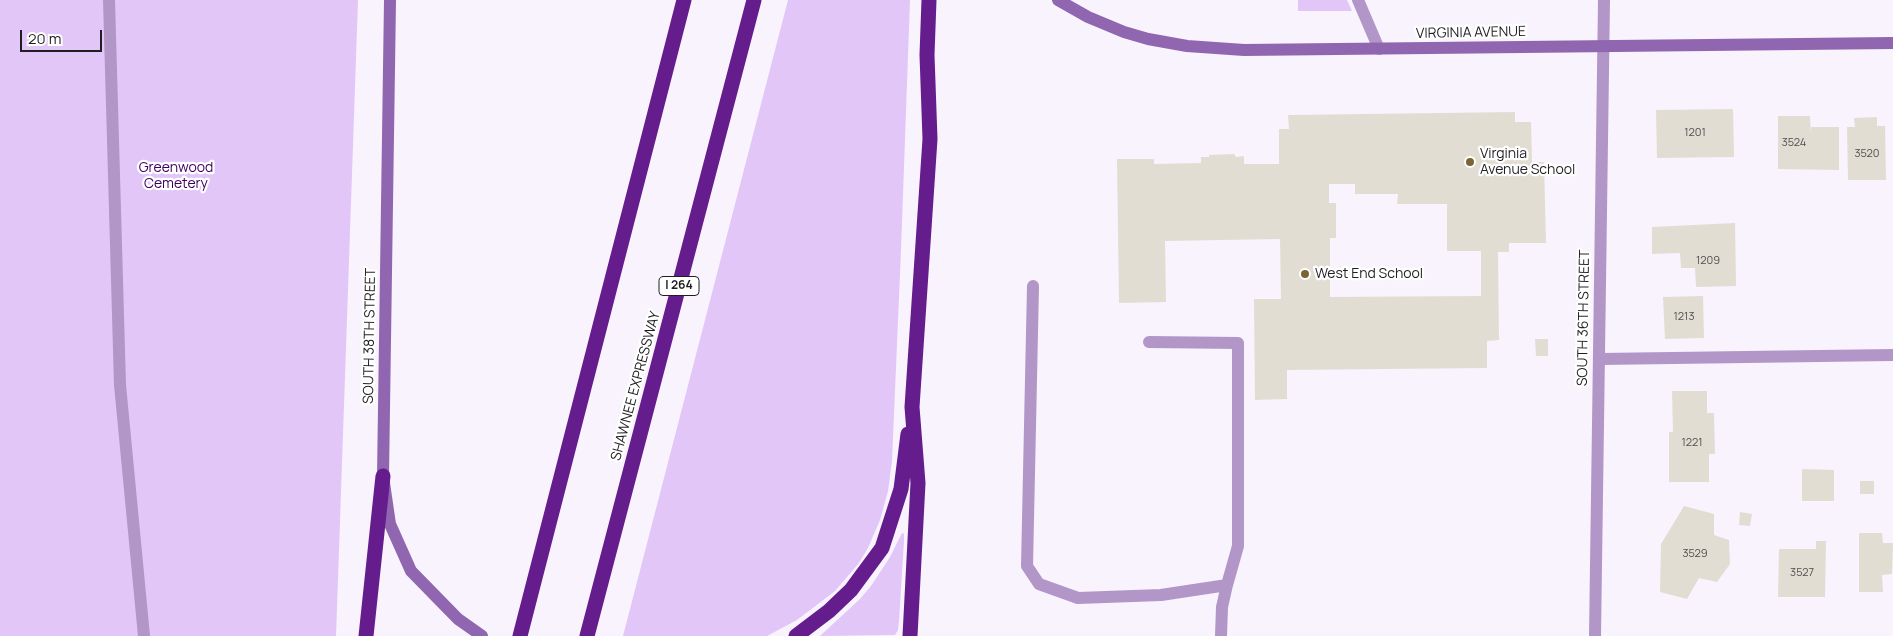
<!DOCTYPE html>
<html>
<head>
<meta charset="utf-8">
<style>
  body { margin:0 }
  #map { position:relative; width:1893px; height:636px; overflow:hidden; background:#f8f3fd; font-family:Manrope,sans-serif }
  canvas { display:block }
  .scale { position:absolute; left:20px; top:30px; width:82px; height:22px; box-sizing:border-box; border:2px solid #201e21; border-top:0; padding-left:6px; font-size:15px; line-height:18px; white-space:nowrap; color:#201e21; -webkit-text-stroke:4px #fff; paint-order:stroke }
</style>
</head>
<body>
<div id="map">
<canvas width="1893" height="636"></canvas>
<div class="scale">20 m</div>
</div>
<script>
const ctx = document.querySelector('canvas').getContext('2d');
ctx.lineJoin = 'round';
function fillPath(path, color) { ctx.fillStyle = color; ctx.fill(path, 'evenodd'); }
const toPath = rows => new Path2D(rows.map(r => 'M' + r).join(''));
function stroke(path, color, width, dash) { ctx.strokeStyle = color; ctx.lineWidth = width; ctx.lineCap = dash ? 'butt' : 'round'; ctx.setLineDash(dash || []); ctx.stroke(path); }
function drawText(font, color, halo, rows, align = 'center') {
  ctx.font = font + ' Manrope,sans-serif'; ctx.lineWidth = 4.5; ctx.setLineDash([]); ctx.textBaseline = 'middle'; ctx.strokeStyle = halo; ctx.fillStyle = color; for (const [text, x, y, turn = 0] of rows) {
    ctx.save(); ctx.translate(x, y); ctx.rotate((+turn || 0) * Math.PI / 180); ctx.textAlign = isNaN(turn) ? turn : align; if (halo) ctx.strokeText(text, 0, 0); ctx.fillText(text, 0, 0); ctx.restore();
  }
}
fillPath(toPath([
  [0,0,358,0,336,636,0,636],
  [788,0,910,0,901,250,892,461,888,491,880,520,868,548,859,563,835,591,797,620,767,636,623,636],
  [1298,0,1347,0,1352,11,1298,11],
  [902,533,904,534,904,541,899,621,898,630,895,635,820,636,860,599,871,586,890,557]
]), '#e1c6f7');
fillPath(toPath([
  [1733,109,1734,157,1657,158,1656,110],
  [1515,112,1515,122,1531,122,1532,162,1544,162,1546,243,1509,243,1509,252,1498,252,1499,340,1487,341,1487,368,1287,370,1287,399,1255,400,1254,299,1281,299,1280,239,1165,241,1166,302,1119,303,1117,159,1154,159,1154,164,1201,163,1201,157,1209,157,1209,155,1234,154,1236,157,1244,156,1244,164,1279,164,1279,129,1289,129,1288,115,1291,115],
  [1329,184,1355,184,1355,194,1398,194,1397,204,1447,204,1447,251,1481,251,1481,296,1330,297,1330,238,1336,238,1336,203,1329,203],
  [1778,116,1810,116,1811,135,1811,127,1839,127,1839,170,1778,169],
  [1877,117,1877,126,1885,126,1886,180,1848,180,1847,127,1855,127,1854,118],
  [1735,223,1736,286,1696,287,1695,268,1681,268,1680,253,1652,254,1652,227],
  [1703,296,1704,338,1665,339,1663,297],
  [1535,339,1548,339,1548,356,1536,356],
  [1672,391,1707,391,1707,413,1714,413,1715,454,1709,454,1709,482,1669,482,1669,432,1673,432],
  [1802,469,1834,470,1834,501,1802,501],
  [1860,481,1874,481,1874,494,1860,494],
  [1684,506,1714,514,1714,535,1729,540,1730,564,1717,582,1699,578,1687,599,1660,592,1661,544],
  [1740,512,1752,514,1750,526,1739,525],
  [1859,533,1882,533,1883,543,1893,543,1892,574,1882,575,1883,592,1859,592],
  [1816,541,1826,541,1825,597,1778,597,1779,549,1816,549]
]), '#e2ddd3');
stroke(toPath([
  [109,0,120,385,144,636],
  [1358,0,1379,49],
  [1033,286,1027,566,1039,584,1078,598,1161,595,1227,585,1222,607,1221,636],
  [1149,342,1238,343,1238,546,1227,585],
  [1599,359,1893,355]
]), '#b296c8', 12);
stroke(toPath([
  [1595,636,1604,0]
]), '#b296c8', 12);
stroke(toPath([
  [390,0,383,476,390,524,411,571,458,619,482,636],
  [1058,0,1088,17,1124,32,1148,39,1187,46,1244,50,1893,43]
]), '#9166b0', 12);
stroke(toPath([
  [366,636,383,476],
  [520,636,684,0],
  [587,636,754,0],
  [796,636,829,611,851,590,882,548,901,489,908,434],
  [910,636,918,483,912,407,930,139,927,55,929,0]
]), '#651d8d', 15);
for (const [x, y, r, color] of [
  [1470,162,5,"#7a6434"],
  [1305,274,5,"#7a6434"]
]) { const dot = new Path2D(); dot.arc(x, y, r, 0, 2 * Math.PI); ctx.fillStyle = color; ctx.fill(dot); stroke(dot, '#fff', 2); }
drawText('11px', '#504e4e', null, [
  ["1201",1695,133],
  ["3524",1794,143],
  ["3520",1867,154],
  ["1209",1708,261],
  ["1213",1684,317],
  ["1221",1692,443],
  ["3529",1695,554],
  ["3527",1802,573]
]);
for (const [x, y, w] of [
  [679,286,40]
]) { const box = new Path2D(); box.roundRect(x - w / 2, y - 9.5, w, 19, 4); ctx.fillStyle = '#fff'; ctx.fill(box); stroke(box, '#201e21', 1); }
drawText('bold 12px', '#201e21', null, [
  ["I 264",679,286]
]);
drawText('14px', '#201e21', '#fff', [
  ["VIRGINIA AVENUE",1471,33,-1],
  ["SOUTH 36TH STREET",1584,318,-89],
  ["SOUTH 38TH STREET",370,336,-89],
  ["SHAWNEE EXPRESSWAY",636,386,-75]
]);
drawText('14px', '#201e21', '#fff', [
  ["Virginia",1480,154],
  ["Avenue School",1480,170],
  ["West End School",1315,274]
], 'left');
drawText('14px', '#3f005d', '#fff', [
  ["Greenwood",176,168],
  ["Cemetery",176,184]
]);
</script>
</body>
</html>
